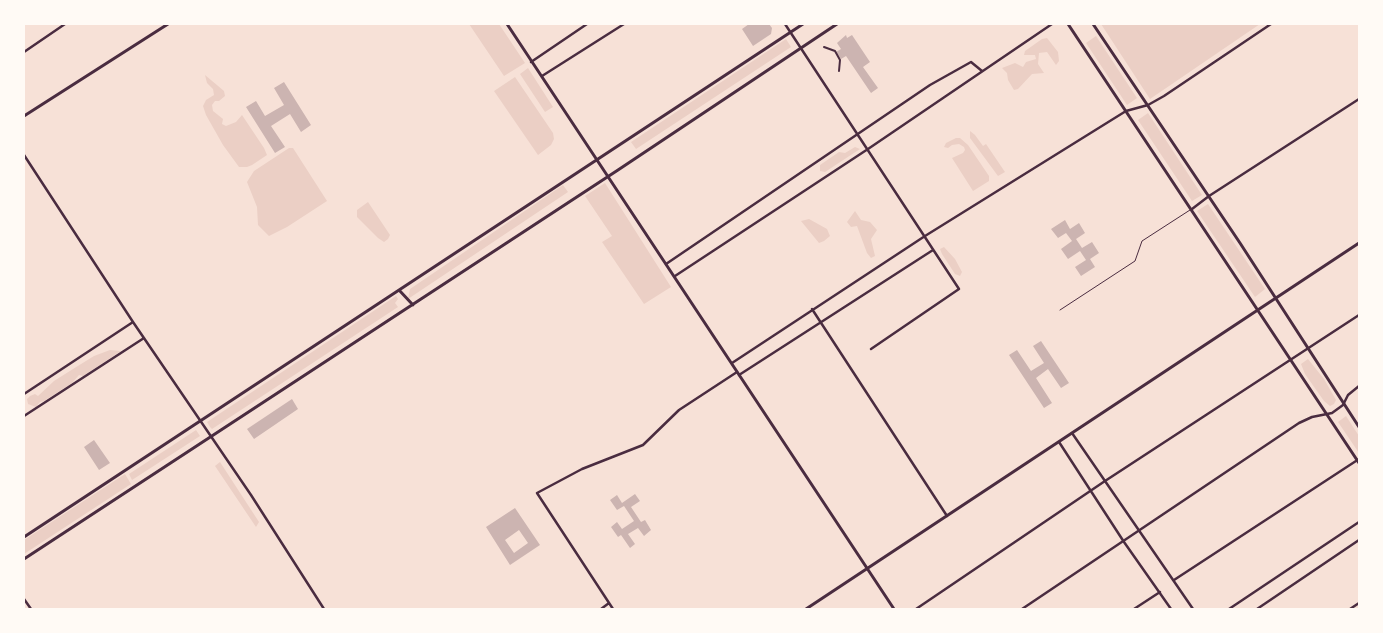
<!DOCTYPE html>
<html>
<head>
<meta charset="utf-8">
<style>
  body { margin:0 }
  #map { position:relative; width:1383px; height:633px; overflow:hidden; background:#f7e1d7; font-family:"Times New Roman",serif }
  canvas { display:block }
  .frame { position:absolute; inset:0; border:25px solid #fffaf5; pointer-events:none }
</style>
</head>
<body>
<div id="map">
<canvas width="1383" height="633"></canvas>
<div class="frame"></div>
</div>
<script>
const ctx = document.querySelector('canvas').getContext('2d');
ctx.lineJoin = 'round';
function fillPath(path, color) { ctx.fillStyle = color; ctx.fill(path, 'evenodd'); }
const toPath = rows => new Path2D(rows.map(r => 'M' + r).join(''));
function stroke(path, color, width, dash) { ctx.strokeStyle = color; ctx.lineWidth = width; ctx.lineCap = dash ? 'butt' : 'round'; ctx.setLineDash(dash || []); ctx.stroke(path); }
fillPath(toPath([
  [469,24,499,24,525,63,504,76],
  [1101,24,1260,24,1150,99],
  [1096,36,1137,98,1127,105,1086,43],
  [1047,38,1058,52,1059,61,1056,65,1047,52,1039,53,1038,64,1044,73,1032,74,1018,89,1014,90,1008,80,1007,73,1002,68,1015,63,1023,67,1026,62,1036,59,1035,55,1024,55,1025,51,1042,39],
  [786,39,791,47,636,149,631,142],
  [528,68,553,107,545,112,520,74],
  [205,75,224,91,225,96,219,101,215,101,212,105,213,111,223,119,222,124,226,126,236,122,242,115,264,148,267,155,252,165,247,167,239,167,223,145,206,115,203,106,206,100,214,95,213,89,207,83],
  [515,77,553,133,554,139,551,145,538,155,494,91],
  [1148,113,1202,195,1192,201,1138,120],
  [970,131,975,135,983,146,986,144,1005,172,998,176,970,138],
  [956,138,960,138,968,145,989,176,989,181,973,191,952,158,963,153,965,150,964,147,959,144,952,145,948,148,944,147,946,143],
  [855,147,860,149,825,172,820,171,820,165,839,152,845,153],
  [289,148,293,148,327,201,287,227,269,236,258,225,257,207,247,182,254,171],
  [605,183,671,287,644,304,602,242,612,236,585,196],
  [563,185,568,192,408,299,410,289],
  [368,202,390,235,388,239,384,242,378,238,357,217,357,210],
  [1208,204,1265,289,1255,297,1197,211],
  [855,211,861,220,870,222,877,230,871,239,875,256,871,258,867,253,857,226,851,227,847,222],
  [809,219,827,229,830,236,824,241,819,243,801,221],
  [944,247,955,259,962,272,960,276,955,274,942,254,940,249],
  [396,296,398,299,395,303,398,307,212,429,210,427,207,422],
  [110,350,121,351,83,376,79,375,72,383,44,401,40,402,36,407,28,404,27,399,30,396,35,394,38,396,54,381,73,369,94,356],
  [1308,359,1324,379,1336,400,1334,404,1330,406,1324,401,1305,374,1301,364],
  [1346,416,1359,436,1359,453,1338,422],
  [196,430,200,436,132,480,129,474],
  [220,462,259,522,256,527,215,466],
  [125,474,131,484,24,554,24,540]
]), '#ebcfc5');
fillPath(toPath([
  [749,24,769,24,772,28,771,34,753,46,742,29],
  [846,35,847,38,852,35,870,62,863,67,878,88,871,93,846,56,841,59,836,52,841,49,837,43],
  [284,82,311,125,301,132,290,114,271,126,285,147,275,153,246,107,256,101,265,116,284,105,274,88],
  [1065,220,1070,229,1079,223,1085,233,1076,239,1082,248,1092,242,1099,253,1090,259,1095,267,1081,276,1075,267,1086,260,1080,251,1068,259,1061,249,1072,241,1066,233,1058,238,1051,229],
  [1041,341,1069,383,1061,388,1048,369,1036,378,1052,403,1044,408,1009,355,1017,350,1031,371,1044,363,1033,346],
  [292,399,298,409,254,439,247,429],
  [94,440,110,463,99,470,84,447],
  [635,494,640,501,631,507,641,522,645,520,651,530,644,536,638,528,628,534,635,544,630,548,621,535,618,537,611,527,617,522,622,529,634,521,624,506,617,510,610,500,617,495,622,503],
  [515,508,540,545,510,565,486,527],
  [519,530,528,543,514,553,505,540]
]), '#ccb4b1');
stroke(toPath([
  [1060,310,1135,261,1142,241,1190,210]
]), '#4a2c40', 1);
stroke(toPath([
  [824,47,835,51,840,60,839,71]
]), '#4a2c40', 2);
stroke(toPath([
  [785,24,959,289,871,349],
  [24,52,65,24],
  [531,62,587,24],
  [542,76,624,24],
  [24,155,133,322,251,495,324,609],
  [1192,209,1209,196,1359,99],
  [666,264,930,85,971,62,982,71],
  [675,276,868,149,1052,24],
  [812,309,947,516],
  [732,363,925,236,1126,111,1148,105,1164,96,1271,24],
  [739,375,933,250],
  [24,394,133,322],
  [24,416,144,338],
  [1072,433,1193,609],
  [1059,442,1124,542,1171,609],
  [1174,580,1359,459],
  [24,599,31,609],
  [601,609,609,603],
  [613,609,537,493,582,469,643,445,679,410,737,372],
  [916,609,1105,481,1359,315],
  [1022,609,1299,423,1312,417,1332,413,1343,405,1348,395,1359,386],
  [1134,609,1160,592],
  [1229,609,1359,522],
  [1257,609,1359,540],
  [1350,609,1359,603]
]), '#4a2c40', 2.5);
stroke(toPath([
  [507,24,894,609],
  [1068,24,1359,463],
  [1093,24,1240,243,1359,427],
  [24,116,168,24],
  [399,290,413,305],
  [24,537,803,24],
  [24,559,618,170,837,24],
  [806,609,1359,243]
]), '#4a2c40', 3);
</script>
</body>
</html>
